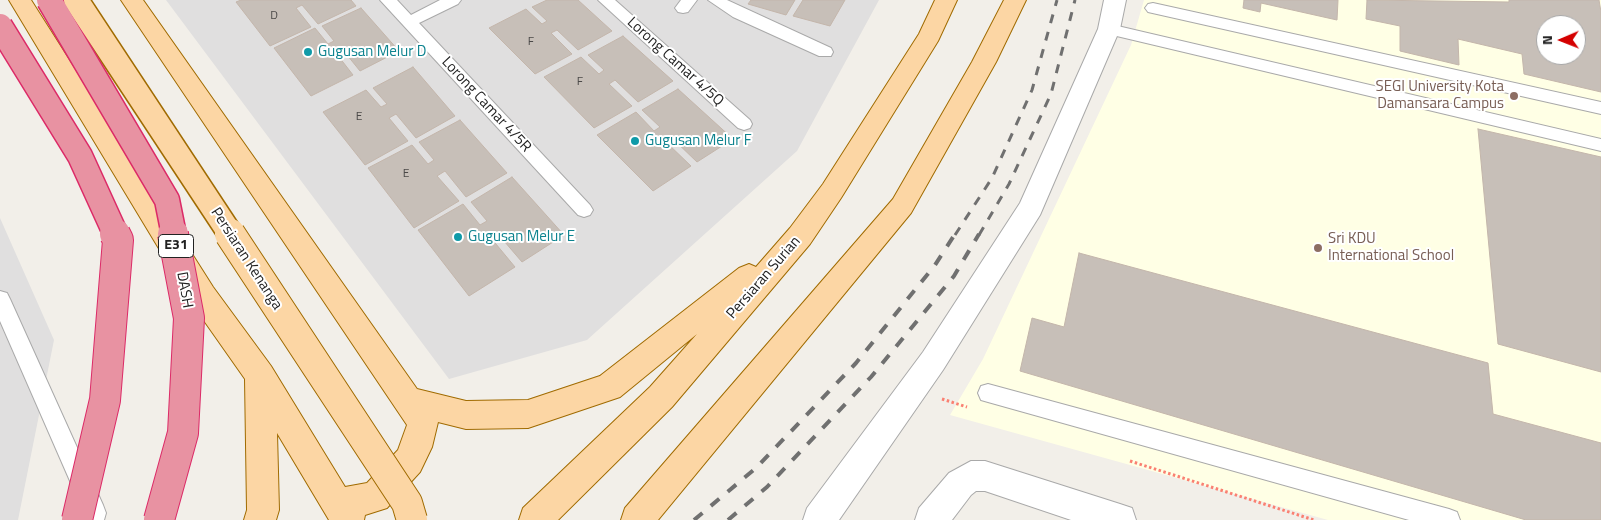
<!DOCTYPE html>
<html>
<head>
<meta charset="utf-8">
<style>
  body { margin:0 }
  #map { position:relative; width:1601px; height:520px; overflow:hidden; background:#f2efe9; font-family:"Titillium Web",sans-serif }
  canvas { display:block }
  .north { position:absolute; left:1536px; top:15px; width:50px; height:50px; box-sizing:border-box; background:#fff; border:1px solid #a7a7a7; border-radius:50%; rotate:269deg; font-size:14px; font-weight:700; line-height:20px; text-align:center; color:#222 }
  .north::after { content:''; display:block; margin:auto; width:18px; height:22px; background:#d40000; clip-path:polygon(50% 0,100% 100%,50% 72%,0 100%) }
</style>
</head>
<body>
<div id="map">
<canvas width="1601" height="520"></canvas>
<div class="north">N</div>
</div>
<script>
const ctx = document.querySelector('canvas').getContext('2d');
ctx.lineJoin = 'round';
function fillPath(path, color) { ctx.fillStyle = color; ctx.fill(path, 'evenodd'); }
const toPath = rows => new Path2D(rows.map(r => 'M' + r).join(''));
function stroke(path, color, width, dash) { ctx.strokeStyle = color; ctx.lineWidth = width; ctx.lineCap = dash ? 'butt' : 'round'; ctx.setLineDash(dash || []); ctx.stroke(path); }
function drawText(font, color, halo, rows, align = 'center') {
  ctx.font = font + ' "Titillium Web",sans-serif'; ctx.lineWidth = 4; ctx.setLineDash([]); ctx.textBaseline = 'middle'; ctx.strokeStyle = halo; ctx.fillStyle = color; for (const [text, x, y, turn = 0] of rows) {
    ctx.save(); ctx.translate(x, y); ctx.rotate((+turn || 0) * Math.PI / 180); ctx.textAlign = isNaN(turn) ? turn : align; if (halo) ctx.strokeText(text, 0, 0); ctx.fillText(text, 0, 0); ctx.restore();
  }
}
fillPath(toPath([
  [166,0,879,0,797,151,587,340,449,379],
  [0,218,54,340,18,520,0,520]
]), '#e0dfdf');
fillPath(toPath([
  [1144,0,1601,0,1601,520,1328,520,950,415,983,359,1131,45],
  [1546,25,1576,25,1576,55,1546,55]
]), '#ffffe5');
const building = toPath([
  [241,0,351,0,356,6,318,24,302,5,296,8,311,27,270,46,236,2,241,0],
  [547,0,578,0,612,31,578,50,557,30,551,33,572,54,535,74,489,28,526,9,542,24,547,21,532,7,547,0],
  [751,0,795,0,786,15,748,4,751,0],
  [803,0,845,0,830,26,793,16,803,0],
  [1244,0,1338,0,1337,20,1261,3,1260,12,1243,8,1244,0],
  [1367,0,1509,2,1509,0,1599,0,1601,12,1601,92,1524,74,1522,54,1458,39,1459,65,1400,51,1400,26,1366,19,1367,0],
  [1546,25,1576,25,1576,55,1546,55,1546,25],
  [361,8,399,51,360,71,343,50,336,53,353,75,311,96,274,48,315,28,328,44,334,41,322,26,361,8],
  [623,36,673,81,638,102,615,80,609,84,632,106,594,128,544,77,581,57,599,74,604,70,588,55,623,36],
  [413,67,455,116,416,138,396,114,389,118,408,141,365,165,323,112,366,90,381,107,387,104,373,88,413,67],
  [678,89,733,139,697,162,672,138,666,142,691,166,653,191,597,135,636,112,654,131,660,127,642,110,678,89],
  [460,120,507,173,466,197,445,171,437,176,459,201,414,228,368,168,412,145,428,164,434,160,419,142,460,120],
  [1478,129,1601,157,1601,372,1498,344,1478,129],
  [512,177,564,235,522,262,498,234,491,238,515,267,469,296,418,230,463,204,480,225,487,221,471,202,512,177],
  [1079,253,1488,363,1493,414,1601,443,1601,520,1526,520,1020,371,1032,318,1064,327,1079,253]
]);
fillPath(building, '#c7bfb8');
stroke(building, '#c4b6ab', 1);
const lane = toPath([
  [380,0,397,0,411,15,440,0,461,0,458,4,419,23,590,205,593,210,590,215,584,217,578,215,380,0],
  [598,0,615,0,750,120,752,124,750,128,744,130,738,128,598,0],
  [681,0,697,0,688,12,683,13,678,12,675,8,681,0],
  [708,0,727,0,831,48,833,52,831,56,819,56,733,17,708,0],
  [1153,3,1601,102,1601,114,1148,12,1145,8,1148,4,1153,3],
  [1109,24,1601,139,1601,151,1104,33,1101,29,1104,25,1109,24],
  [0,291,7,293,10,299,103,505,106,513,104,520,82,520,84,513,0,321,0,291],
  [988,384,1449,509,1457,512,1460,520,1409,520,988,402,981,400,978,393,981,386,988,384]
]);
const street = toPath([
  [1104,0,1126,0,1120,29,1040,215,943,370,839,520,803,520,807,508,923,352,1020,203,1098,29,1104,0],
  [971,461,985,461,1120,504,1132,508,1136,520,1071,520,985,491,976,491,971,495,952,520,915,520,919,508,949,473,971,461]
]);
const primary = toPath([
  [9,0,31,0,213,287,271,366,345,487,367,483,398,450,407,425,121,0,143,0,417,389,466,401,528,400,600,376,739,268,749,264,756,267,790,228,823,184,919,34,935,0,957,0,938,41,841,198,810,244,672,407,558,520,519,520,523,508,650,387,697,334,620,397,528,428,466,429,438,422,432,447,420,472,387,508,365,515,364,520,329,520,277,433,279,510,276,520,244,520,247,510,245,379,193,305,9,0],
  [1004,0,1026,0,996,62,911,213,658,520,621,520,625,508,893,199,972,62,1004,0]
]);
stroke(lane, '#a9a9a9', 2);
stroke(street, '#a9a9a9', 2);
stroke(primary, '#a06b00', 2);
stroke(toPath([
  [942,399,967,407],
  [1130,461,1314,520]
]), '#fa8072', 3, [2.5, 2.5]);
fillPath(lane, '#fff');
fillPath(street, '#fff');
fillPath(primary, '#fcd6a4');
stroke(toPath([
  [955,235,992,178,1032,90,1057,0],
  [979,235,1009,184,1051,94,1075,0]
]), '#707070', 3, [9, 9]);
stroke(toPath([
  [694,520,756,468,856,363,935,265,955,234],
  [728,520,767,487,871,377,954,276,979,234]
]), '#707070', 4, [11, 11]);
const primaryBridgeFar1 = toPath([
  [76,0,231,235]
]);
const primaryBridge = toPath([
  [230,234,407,503,412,520]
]);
const highwayBridgeFar1 = toPath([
  [49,0,167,200,174,235],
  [0,26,80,156,116,235]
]);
const highwayBridge = toPath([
  [77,520,105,400,118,240,115,234],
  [159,520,183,433,189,318,173,234]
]);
stroke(primaryBridgeFar1, '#a06b00', 27, []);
stroke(primaryBridge, '#a06b00', 32, []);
stroke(highwayBridgeFar1, '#dc2a67', 27, []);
stroke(highwayBridge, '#dc2a67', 32, []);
stroke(primaryBridgeFar1, '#fcd6a4', 24);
stroke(primaryBridge, '#fcd6a4', 30);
stroke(highwayBridgeFar1, '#e892a2', 24);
stroke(highwayBridge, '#e892a2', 30);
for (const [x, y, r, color] of [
  [308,52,5,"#0f9aa8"],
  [1514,96,5,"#8d6e63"],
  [635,141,5,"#0f9aa8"],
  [458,237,5,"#0f9aa8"],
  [1318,248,5,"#8d6e63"]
]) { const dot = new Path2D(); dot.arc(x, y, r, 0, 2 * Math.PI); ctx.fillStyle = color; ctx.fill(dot); stroke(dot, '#fff', 2); }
drawText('12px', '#4b4948', null, [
  ["D",274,16],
  ["F",531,42],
  ["F",580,82],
  ["E",359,117],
  ["E",406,174]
]);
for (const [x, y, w] of [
  [176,246,35]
]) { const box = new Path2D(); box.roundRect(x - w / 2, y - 11.5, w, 23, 4); ctx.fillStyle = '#fff'; ctx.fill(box); stroke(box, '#222', 1); }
drawText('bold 14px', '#222', null, [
  ["E31",176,246]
]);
drawText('15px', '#0d838f', '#fff', [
  ["Gugusan Melur D",318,52],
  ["Gugusan Melur F",645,141],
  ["Gugusan Melur E",468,237]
], 'left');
drawText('15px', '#222', '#fff', [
  ["Lorong Camar 4/5Q",675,62,42],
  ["Lorong Camar 4/5R",486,105,47],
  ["Persiaran Kenanga",246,259,57],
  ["Persiaran Surian",764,278,-49],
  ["DASH",184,290,80]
]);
drawText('15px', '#785e54', '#fff', [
  ["SEGI University Kota",1504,87],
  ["Damansara Campus",1504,104],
  ["Sri KDU",1328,239,"left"],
  ["International School",1328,256,"left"]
], 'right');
</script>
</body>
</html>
